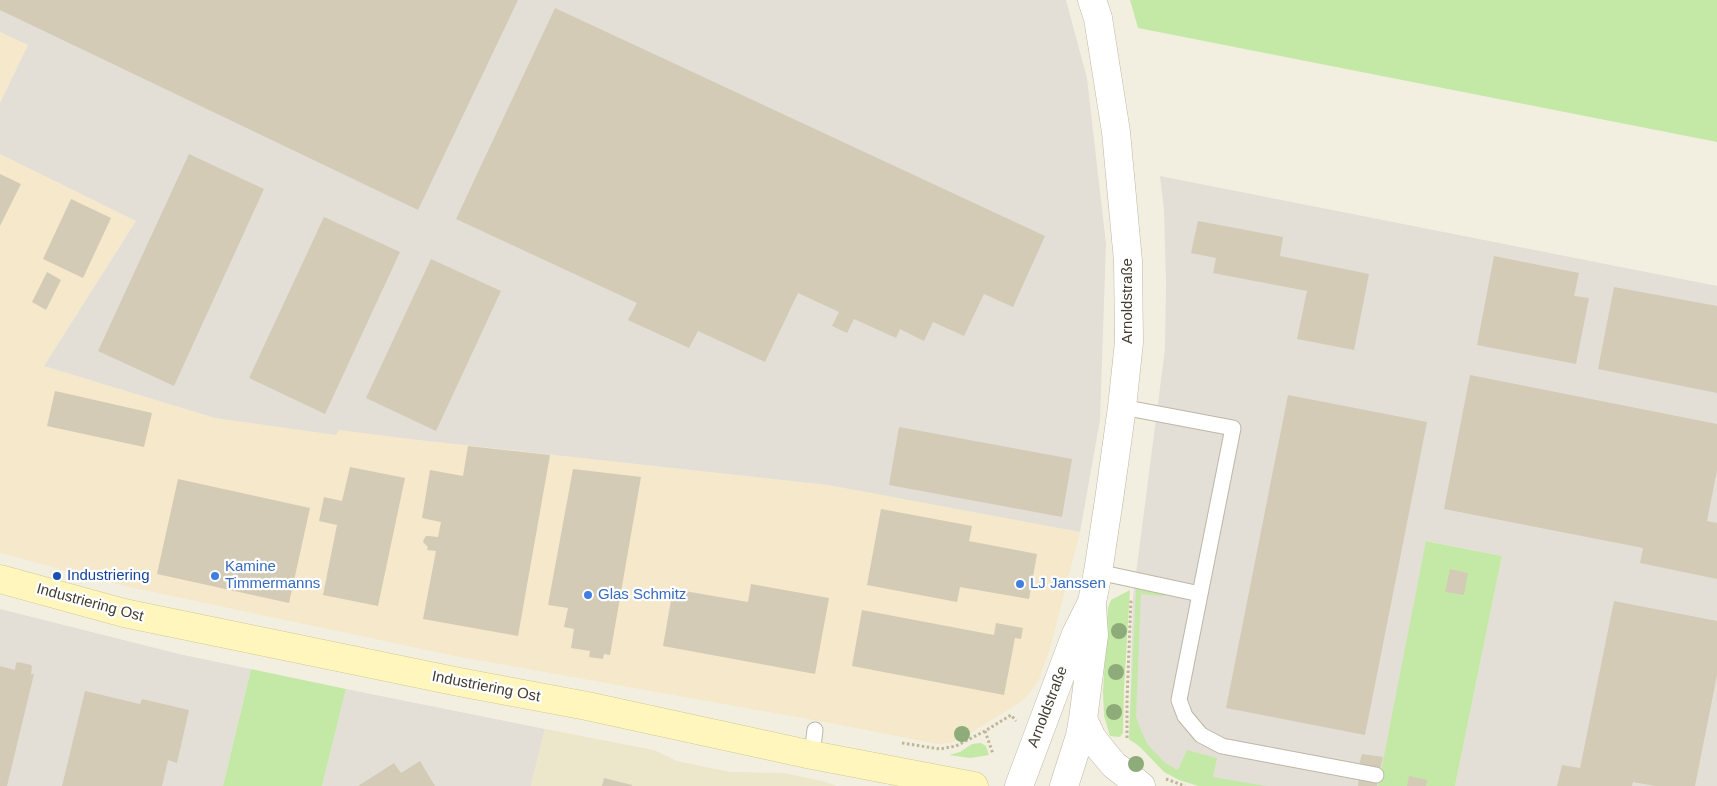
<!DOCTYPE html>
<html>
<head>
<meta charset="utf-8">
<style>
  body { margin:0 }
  canvas { display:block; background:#f2efe1 }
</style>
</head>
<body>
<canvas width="1717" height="786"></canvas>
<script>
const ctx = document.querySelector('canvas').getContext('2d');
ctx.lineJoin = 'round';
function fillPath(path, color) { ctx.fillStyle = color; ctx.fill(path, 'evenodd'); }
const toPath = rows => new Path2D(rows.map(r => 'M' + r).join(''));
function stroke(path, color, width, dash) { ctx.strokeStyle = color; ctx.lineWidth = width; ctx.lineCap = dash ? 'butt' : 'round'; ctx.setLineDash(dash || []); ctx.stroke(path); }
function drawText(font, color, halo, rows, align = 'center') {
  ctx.font = font + ' Helvetica,sans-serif'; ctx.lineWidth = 4.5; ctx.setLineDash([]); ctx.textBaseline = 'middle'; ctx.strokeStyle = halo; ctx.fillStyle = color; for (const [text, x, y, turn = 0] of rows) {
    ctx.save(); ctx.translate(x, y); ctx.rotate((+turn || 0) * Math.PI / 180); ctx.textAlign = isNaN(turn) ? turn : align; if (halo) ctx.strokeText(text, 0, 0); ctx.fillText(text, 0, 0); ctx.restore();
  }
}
fillPath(toPath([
  [0,32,28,45,0,103],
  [0,154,136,221,44,366,215,418,336,435,339,429,418,440,828,485,1080,532,1051,645,1038,682,1024,700,961,739,950,743,937,744,830,723,455,656,125,586,0,553]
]), '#f6e8ca');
fillPath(toPath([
  [0,0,1066,0,1087,78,1106,244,1100,420,1080,532,828,485,418,440,339,430,336,435,215,418,44,366,136,221,0,154,0,103,28,45,0,32],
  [1160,176,1717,286,1717,786,1455,786,1502,556,1427,541,1378,786,1201,786,1178,778,1141,745,1129,740,1133,597,1165,349,1166,280,1164,210],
  [0,609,179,654,251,669,223,786,0,786],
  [346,689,545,729,531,786,322,786]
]), '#e3dfd7');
fillPath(toPath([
  [545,729,654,750,677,761,730,772,784,773,822,781,837,786,531,786]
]), '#ece6ca');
fillPath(toPath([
  [1130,0,1717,0,1717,142,1138,28],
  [1426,541,1502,556,1455,786,1378,786],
  [1136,589,1163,592,1165,594,1164,596,1162,596,1141,594,1136,717,1140,728,1148,745,1165,763,1178,770,1187,750,1217,758,1213,777,1266,786,1198,786,1179,780,1164,772,1140,747,1129,739],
  [1130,590,1124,689,1123,733,1120,737,1110,736,1104,716,1103,691,1108,608,1111,600],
  [251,669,346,689,322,786,223,786],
  [981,743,986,746,989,755,970,758,949,755,960,752,972,744]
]), '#c4e9a7');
fillPath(toPath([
  [0,0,518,0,418,210,0,10],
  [555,8,1045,236,1013,307,984,294,964,336,933,322,924,341,900,329,896,338,854,319,847,333,832,326,839,312,798,293,765,362,698,331,689,348,628,320,637,303,456,219],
  [189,154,264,189,174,386,98,351],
  [0,174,21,184,0,226],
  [71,199,111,218,83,278,43,259],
  [324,217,400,252,325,414,249,378],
  [1198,221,1283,237,1280,256,1369,274,1354,350,1297,339,1307,291,1213,273,1216,258,1191,253],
  [1494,256,1579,273,1574,296,1589,298,1576,364,1477,345],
  [431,259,501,291,436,431,366,398],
  [47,272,61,280,46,310,32,302],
  [1614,287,1717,306,1717,393,1598,369],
  [1470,375,1717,424,1717,470,1707,521,1717,523,1717,579,1640,563,1643,548,1444,509],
  [55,391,152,413,144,447,47,426],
  [1288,395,1427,422,1365,735,1226,708],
  [899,427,1072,459,1062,517,889,485],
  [468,446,550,455,518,636,423,619,436,551,427,550,428,547,423,542,424,539,426,536,429,536,438,537,441,522,422,518,430,470,463,476],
  [350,467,405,478,378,606,323,595,337,525,319,521,324,497,342,501],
  [573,469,641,477,610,655,604,654,603,659,589,657,590,651,571,648,574,629,564,627,568,608,548,605],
  [178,479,310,508,289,603,157,574],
  [881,509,972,526,969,541,1037,554,1029,599,960,587,957,602,867,585],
  [1450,569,1468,573,1464,595,1445,592],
  [751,584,829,598,815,674,663,646,673,589,748,602],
  [1614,601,1717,621,1717,675,1695,786,1655,786,1633,782,1632,786,1557,786,1562,765,1580,768],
  [862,610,994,635,996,623,1023,628,1021,639,1015,638,1004,695,852,666],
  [18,662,31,665,32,667,31,674,34,674,7,786,0,786,0,666,15,670,16,663],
  [85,691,140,704,142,699,189,710,177,763,168,760,162,786,62,786],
  [1362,754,1383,757,1380,769,1359,765],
  [420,761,435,786,358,786,394,763,401,773],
  [1409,776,1427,780,1426,786,1407,786],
  [1359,777,1378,781,1377,786,1358,786],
  [604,778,632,785,632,786,602,786]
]), '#d3cbb6');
const lane = toPath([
  [1122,407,1233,428,1179,700,1185,716,1201,735,1222,746,1376,775],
  [1098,572,1200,594],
  [812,755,815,730]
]);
const street = toPath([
  [1083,719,1092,738,1103,752,1114,765,1141,786],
  [1019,786,1076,634,1092,602,1098,572,1110,493,1122,407,1129,342,1128,261,1116,132,1098,18,1092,0],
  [1064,786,1080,736,1083,719,1094,635,1092,606]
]);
const secondary = toPath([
  [0,579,124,613,459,682,587,706,812,755,974,786]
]);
stroke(lane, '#bdb7a4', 17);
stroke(street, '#bdb7a4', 29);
stroke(secondary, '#d4c98f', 29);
stroke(toPath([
  [985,731,993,754],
  [1127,738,1127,700,1131,599],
  [902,743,940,749,956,746,985,731,1011,715,1016,721],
  [1166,779,1185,786]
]), '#c0b595', 3, [2.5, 2.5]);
stroke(lane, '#fff', 15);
stroke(street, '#fff', 28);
stroke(secondary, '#fff6be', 28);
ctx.fillStyle = '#8dac79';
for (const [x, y] of [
  [1119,631],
  [1116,672],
  [1114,712],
  [962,734],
  [1136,764]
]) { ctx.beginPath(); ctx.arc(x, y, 8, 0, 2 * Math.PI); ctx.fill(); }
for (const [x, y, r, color] of [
  [57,576,5,"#1a4fb4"],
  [215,576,5,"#3f7fe0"],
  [1020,584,5,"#3f7fe0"],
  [588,595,5,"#3f7fe0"]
]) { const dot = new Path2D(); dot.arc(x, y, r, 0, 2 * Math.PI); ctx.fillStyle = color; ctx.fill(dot); stroke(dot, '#fff', 2); }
drawText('15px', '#433e32', '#fff', [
  ["Arnoldstraße",1128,301,-90],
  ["Industriering Ost",90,603,15],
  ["Industriering Ost",486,687,11],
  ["Arnoldstraße",1048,707,-69]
]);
drawText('15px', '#366cbe', '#fff', [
  ["Kamine",225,567],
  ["Timmermanns",225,584],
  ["LJ Janssen",1030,584],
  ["Glas Schmitz",598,595]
], 'left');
drawText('15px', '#164399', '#fff', [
  ["Industriering",67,576]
], 'left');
</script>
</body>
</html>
